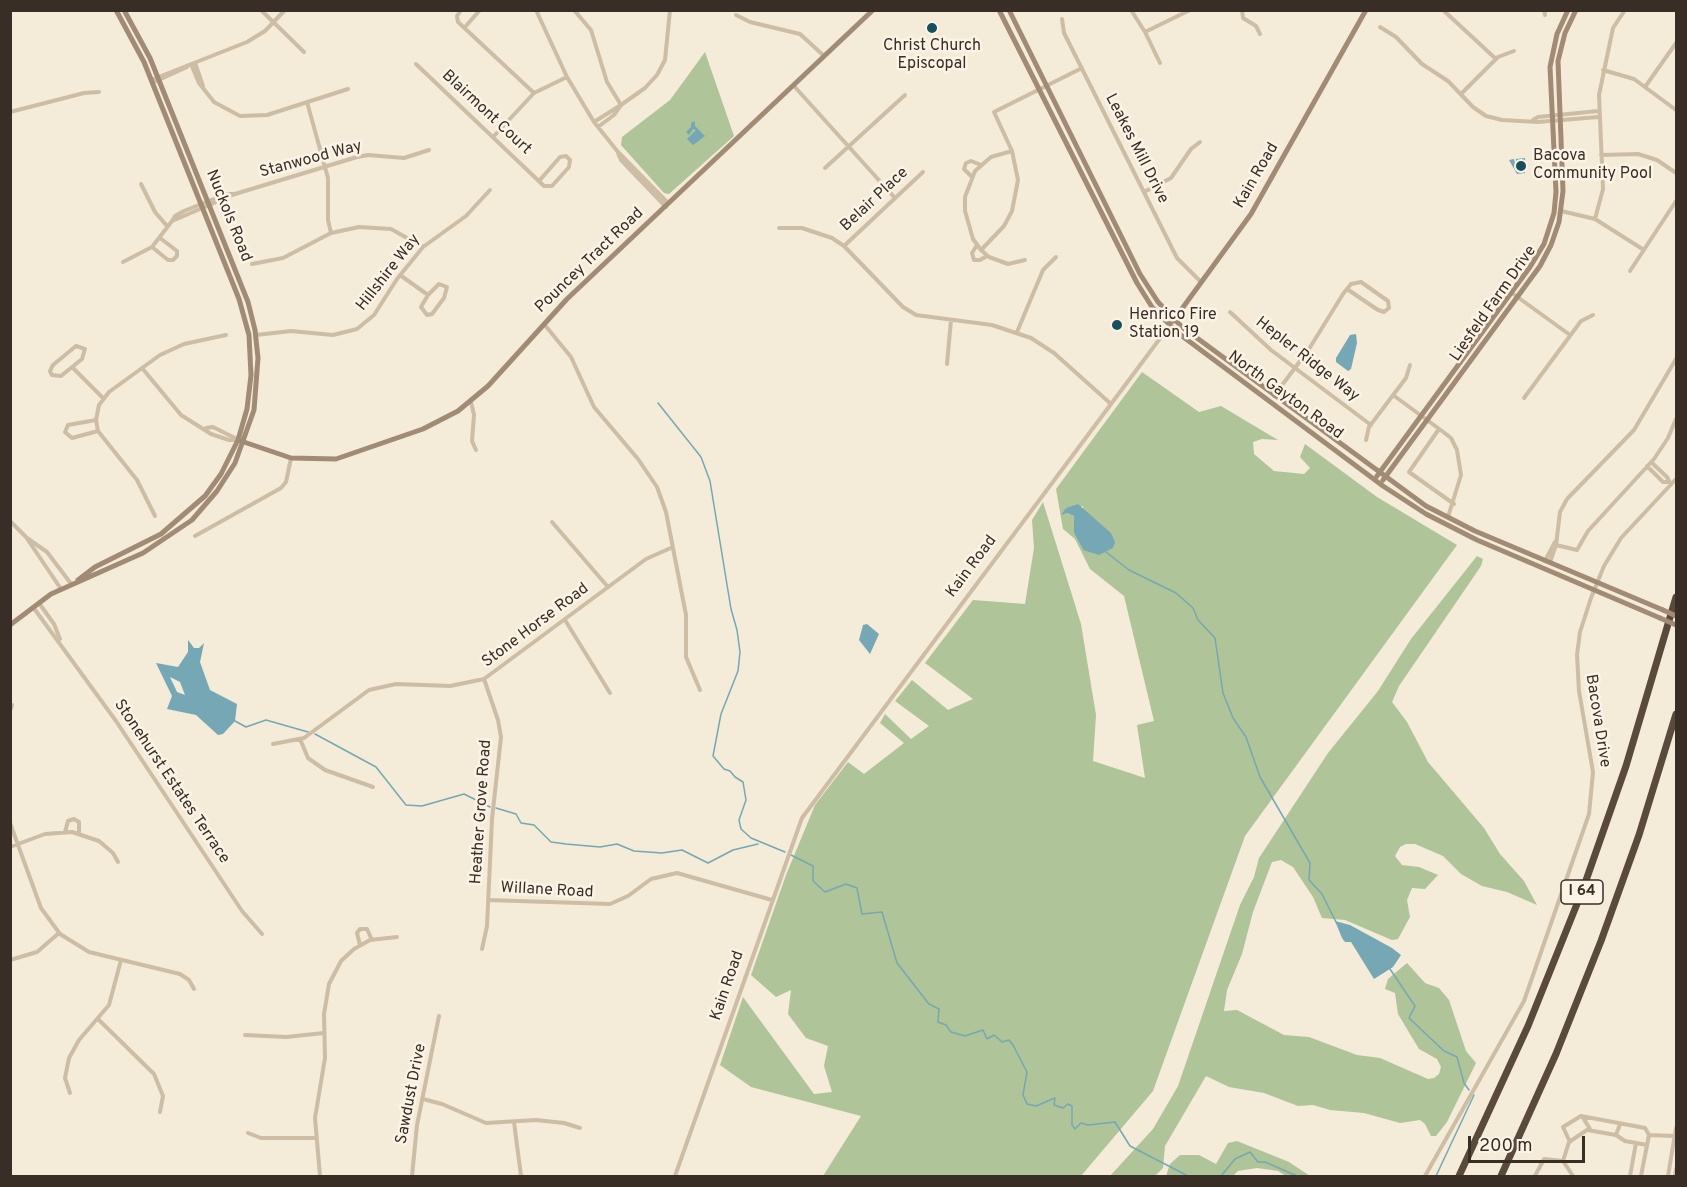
<!DOCTYPE html>
<html>
<head>
<meta charset="utf-8">
<style>
  body { margin:0 }
  #map { position:relative; width:1687px; height:1187px; overflow:hidden; background:#f4ebd9; font-family:Overpass,sans-serif }
  canvas { display:block }
  .frame { position:absolute; inset:0; border:12px solid #382e26; pointer-events:none }
  .scale { position:absolute; left:1468px; top:1136px; width:117px; height:27px; box-sizing:border-box; border:3px solid #382e26; border-top:0; padding-left:8px; font-size:18px; line-height:21px; white-space:nowrap; color:#382e26; -webkit-text-stroke:4px #fbf4e6; paint-order:stroke }
</style>
</head>
<body>
<div id="map">
<canvas width="1687" height="1187"></canvas>
<div class="frame"></div>
<div class="scale">200 m</div>
</div>
<script>
const ctx = document.querySelector('canvas').getContext('2d');
ctx.lineJoin = 'round';
function fillPath(path, color) { ctx.fillStyle = color; ctx.fill(path, 'evenodd'); }
const toPath = rows => new Path2D(rows.map(r => 'M' + r).join(''));
function stroke(path, color, width, dash) { ctx.strokeStyle = color; ctx.lineWidth = width; ctx.lineCap = dash ? 'butt' : 'round'; ctx.setLineDash(dash || []); ctx.stroke(path); }
function drawText(font, color, halo, rows, align = 'center') {
  ctx.font = font + ' Overpass,sans-serif'; ctx.lineWidth = 5; ctx.setLineDash([]); ctx.textBaseline = 'middle'; ctx.strokeStyle = halo; ctx.fillStyle = color; for (const [text, x, y, turn = 0] of rows) {
    ctx.save(); ctx.translate(x, y); ctx.rotate((+turn || 0) * Math.PI / 180); ctx.textAlign = isNaN(turn) ? turn : align; if (halo) ctx.strokeText(text, 0, 0); ctx.fillText(text, 0, 0); ctx.restore();
  }
}
fillPath(toPath([
  [705,52,734,136,669,194,664,193,621,145,622,137,670,100],
  [1142,372,1199,412,1221,406,1278,440,1262,439,1253,442,1254,454,1274,471,1304,474,1310,468,1300,457,1305,444,1377,497,1457,545,1245,836,1153,1091,1081,1176,823,1176,861,1116,751,1087,720,1065,743,997,814,1094,832,1092,824,1066,828,1046,806,1038,788,1014,791,990,776,997,751,975,786,875,815,805,848,762,864,774,904,743,880,723,885,714,911,739,929,726,895,701,912,680,948,710,973,699,925,663,973,600,1025,604,1034,548,1032,520,1043,502,1081,624,1096,715,1093,761,1145,778,1137,725,1154,721,1124,596,1090,569,1075,539,1063,529,1056,489],
  [1083,506,1083,550,1074,533,1074,516,1067,513,1061,515],
  [1477,556,1483,559,1481,566,1399,686,1392,702,1407,722,1428,762,1484,828,1500,854,1524,881,1537,905,1507,892,1482,886,1461,874,1443,856,1415,844,1406,844,1400,847,1395,856,1402,865,1419,867,1438,875,1425,889,1412,888,1407,900,1410,917,1398,939,1392,940,1345,920,1322,918,1313,897,1293,867,1281,860,1272,862,1253,912,1242,954,1227,990,1224,1011,1237,1010,1284,1035,1309,1037,1357,1055,1380,1058,1428,1079,1434,1078,1439,1074,1441,1067,1437,1059,1419,1049,1398,1014,1395,993,1385,989,1388,979,1407,963,1425,983,1439,988,1449,1000,1466,1051,1476,1063,1447,1122,1436,1136,1431,1136,1425,1124,1420,1120,1400,1123,1364,1113,1330,1110,1313,1105,1298,1106,1264,1093,1229,1087,1206,1076,1165,1146,1163,1168,1157,1174,1154,1176,1110,1176,1153,1129,1178,1086,1240,905,1254,877,1259,858,1328,753,1378,691,1411,639],
  [1237,1141,1289,1162,1310,1176,1286,1176,1278,1171,1257,1168,1238,1171,1233,1176,1166,1176,1170,1164,1180,1155,1199,1155,1216,1164,1228,1143]
]), '#afc498');
fillPath(toPath([
  [695,121,695,126,705,136,693,145,687,139,696,130,693,129,689,135,686,132,691,127,691,123],
  [1525,158,1525,173,1517,174,1509,160,1514,159,1516,167,1516,159],
  [1356,334,1357,343,1351,369,1348,371,1336,362,1336,358,1350,335],
  [1078,504,1111,533,1115,542,1113,548,1099,555,1083,550,1074,533,1074,516,1067,513,1061,515,1066,508],
  [867,624,879,634,870,654,859,640,863,625],
  [188,640,194,648,199,648,204,643,200,662,210,690,237,704,235,721,223,734,218,735,196,715,167,709,172,696,156,663,178,667,188,652],
  [170,677,180,682,185,695,177,692],
  [1335,921,1350,925,1392,948,1401,955,1393,967,1374,979,1351,942,1345,942,1342,938]
]), '#75a8b4');
stroke(toPath([
  [658,403,701,457,710,481,731,609,737,630,740,652,738,671,721,714,713,756,724,769,730,771,735,777,743,782,746,800,739,820,741,829,751,838,785,852],
  [1106,552,1129,570,1176,593,1193,608,1198,620,1215,638,1223,693,1233,718,1246,737,1260,777,1310,863,1309,880,1322,894,1336,922],
  [235,721,246,727,266,720,308,732],
  [315,734,376,767,406,805,422,806,464,794,490,807],
  [496,808,516,814,521,823,534,825,551,842,566,844,600,847,617,844,634,851,662,853,682,850,708,863,733,850,758,844],
  [791,855,813,866,813,881,825,892,846,884,857,888,862,914,882,912,897,963,929,1004,939,1009,938,1022,946,1025,951,1032,965,1036,983,1030,987,1039,994,1035,1002,1042,1009,1040,1013,1045,1027,1072,1023,1095,1027,1104,1036,1106,1055,1098,1054,1105,1063,1108,1068,1104,1072,1106,1072,1125,1075,1129,1081,1123,1088,1125,1115,1122,1130,1146,1188,1176,1205,1176],
  [1390,969,1415,1006,1409,1018,1444,1051,1457,1057,1464,1083,1469,1090],
  [1221,1176,1235,1159,1250,1152,1258,1162,1265,1162,1297,1176],
  [1436,1176,1474,1095]
]), '#75a8b4', 1.5);
stroke(toPath([
  [261,10,304,52],
  [461,10,457,16,458,22,534,93],
  [536,10,567,77,594,122,618,152,668,203],
  [574,10,591,30,607,82,621,105,645,88,657,75,665,60,670,10],
  [1131,10,1145,32,1190,10],
  [1242,10,1243,18,1256,26,1260,34],
  [1443,10,1496,59],
  [1544,10,1545,15],
  [736,15,750,22,800,34,823,55],
  [1062,19,1064,33,1177,258,1201,282],
  [465,27,480,10],
  [1380,27,1396,37,1422,64,1448,81,1473,107,1486,116,1502,120,1538,122,1598,117],
  [1145,32,1160,63],
  [195,63,203,86],
  [191,64,199,83,214,102,240,116,267,115,348,89],
  [416,64,544,186,552,186,569,167,570,160,566,156,560,157,539,181],
  [1603,70,1634,79,1676,110],
  [151,80,247,42,265,31,285,10],
  [152,83,187,67],
  [794,86,895,198],
  [1645,87,1676,43],
  [1461,94,1498,57,1514,51],
  [307,102,328,178,328,220,331,233],
  [10,112,84,93,99,92],
  [1533,120,1538,117,1598,111],
  [594,122,621,105,614,115,598,127],
  [494,136,534,93,567,77],
  [1012,151,991,157,975,171,965,197,965,211,973,239,981,250,989,257,1008,264,1025,260],
  [618,153,621,160,666,207],
  [1601,155,1638,154,1657,160,1676,173],
  [825,168,905,95],
  [972,177,964,169,966,163,971,161,981,165],
  [141,184,155,212,167,226],
  [1144,192,1171,178,1191,149,1200,142],
  [226,194,235,194,172,221,175,216,184,211,226,194],
  [235,194,357,157,368,155,404,158,429,150],
  [1561,211,1595,219,1644,250],
  [1595,219,1603,189,1599,95,1613,28,1625,10],
  [779,228,802,228,832,238,844,246,903,307,916,315,992,325,1031,338,1054,353,1111,404],
  [977,245,972,253,974,260,980,260,987,256],
  [844,246,923,172],
  [152,247,168,260,173,260,177,256,177,251,160,238],
  [981,250,1004,226,1012,211,1018,180,1012,151,994,112,1082,68],
  [123,262,152,247,172,221],
  [252,264,283,258,331,233,359,227,391,229,423,247],
  [1630,271,1676,201],
  [400,275,428,295,421,307,427,315,432,314,444,298,447,287,439,284,428,295],
  [1512,293,1570,335],
  [1230,312,1271,350,1371,425],
  [544,324,571,357,594,407,638,459,657,487,666,512,686,615,686,657,700,690],
  [1017,332,1043,270,1056,257],
  [256,335,291,331,333,335,357,329,374,315,397,279,423,247,466,216,490,190],
  [76,346,85,349,82,359,61,376,52,375,50,371,53,365,76,346],
  [947,364,951,320],
  [72,367,103,398],
  [142,368,181,415,211,434,229,440,238,440],
  [1393,395,1442,431,1451,438,1457,450,1461,475,1448,517],
  [1274,396,1309,349,1343,294,1351,284,1361,282,1388,301,1389,308,1384,312,1378,310,1347,289],
  [1524,398,1581,321,1593,315],
  [471,402,474,415,472,441,476,450],
  [96,420,68,425,65,432,72,438,98,431],
  [206,428,213,427,237,439],
  [1439,429,1409,472,1454,504],
  [1366,440,1369,427,1406,378,1410,365],
  [1651,462,1667,477,1671,485],
  [1647,466,1663,482,1668,482],
  [155,516,137,480,98,431,96,420,99,405,109,392,160,355,184,344,226,335],
  [10,521,26,537,61,589],
  [552,522,608,587],
  [195,536,281,488,286,482,291,458],
  [27,538,47,552,72,585],
  [1556,545,1560,512,1567,499,1634,430,1676,359],
  [1556,545,1577,550,1588,531,1654,459,1668,438,1676,419],
  [1545,561,1555,542],
  [1550,562,1556,545],
  [39,603,54,624,60,639],
  [33,607,116,721,242,911,262,934],
  [565,620,610,693],
  [10,711,12,705],
  [300,739,308,758,325,770,373,787],
  [273,744,304,738,369,690,396,684,450,686,484,679,646,559,673,547],
  [10,823,41,908,60,934,89,952,180,974,189,980,194,989],
  [65,832,68,821,74,819,79,822,79,834],
  [10,847,45,834,72,832,99,841,113,853,118,862],
  [488,900,610,904,628,896,651,879,677,873,772,900],
  [360,945,357,933,360,929,367,929,372,940],
  [482,949,487,926,492,819,501,737,498,720,484,679],
  [10,960,37,952,59,933],
  [99,1020,154,1074,163,1096,160,1112],
  [245,1035,286,1037,324,1033],
  [70,1093,65,1078,69,1058,79,1040,109,1005,121,960],
  [423,1099,442,1104,486,1123,536,1120,564,1123,580,1128],
  [1582,1116,1590,1129],
  [514,1122,521,1176],
  [248,1133,261,1138,317,1138],
  [1616,1135,1620,1124],
  [1649,1135,1675,1136],
  [1570,1142,1563,1127,1581,1116,1645,1128,1649,1135],
  [1563,1161,1573,1176],
  [320,1176,315,1118,325,1058,324,1014,329,984,341,961,354,949,370,940,397,937],
  [412,1176,417,1125,439,1016],
  [675,1176,802,818,1170,325],
  [1425,1176,1524,1001,1589,814,1593,772,1579,691,1577,655,1580,632,1591,598,1604,566,1621,538,1676,479],
  [1535,1176,1544,1159,1563,1161,1569,1142,1587,1130,1616,1135,1625,1141,1647,1145],
  [1630,1176,1636,1143],
  [1641,1176,1649,1135],
  [1668,1176,1676,1128],
  [1675,1176,1676,1169]
]), '#cdbda4', 4);
stroke(toPath([
  [999,10,1137,283,1152,307,1178,333,1383,486,1426,514,1477,540,1660,618],
  [1009,10,1140,274,1158,302,1182,327,1426,506,1475,531,1663,610],
  [1173,321,1251,214,1366,10],
  [238,440,291,458,336,459,423,429,458,411,488,386,567,299,873,10],
  [1377,476,1530,267,1544,244,1554,213,1556,192,1550,67,1557,34,1568,10],
  [1383,480,1540,266,1551,245,1559,222,1563,191,1558,61,1565,33,1576,10],
  [78,580,95,567,161,534,205,496,221,474,238,440,247,409,251,375,249,335,239,299,144,62,116,10],
  [10,625,51,594,143,553,192,520,217,491,235,463,254,410,258,358,255,330,248,302,150,58,124,10]
]), '#a18b75', 5);
stroke(toPath([
  [1459,1176,1528,1026,1583,889,1626,766,1676,597],
  [1501,1176,1556,1054,1601,941,1639,835,1676,714]
]), '#5a4a3c', 7);
stroke(toPath([
  [1663,610,1676,616],
  [1660,618,1676,625]
]), '#a18b75', 5);
for (const [x, y, r, color] of [
  [932,28,6,"#184f5d"],
  [1521,166,6,"#184f5d"],
  [1117,325,6,"#184f5d"]
]) { const dot = new Path2D(); dot.arc(x, y, r, 0, 2 * Math.PI); ctx.fillStyle = color; ctx.fill(dot); stroke(dot, '#fbf4e6', 2); }
for (const [x, y, w] of [
  [1582,892,42]
]) { const box = new Path2D(); box.roundRect(x - w / 2, y - 12, w, 24, 4.5); ctx.fillStyle = '#fbf4e6'; ctx.fill(box); stroke(box, '#382e26', 1.5); }
drawText('bold 15px', '#382e26', null, [
  ["I 64",1582,892]
]);
drawText('16px', '#382e26', '#fbf4e6', [
  ["Christ Church",932,47,"center"],
  ["Episcopal",932,65,"center"],
  ["Bacova",1533,157],
  ["Community Pool",1533,175],
  ["Henrico Fire",1129,316],
  ["Station 19",1129,334]
], 'left');
drawText('16px', '#382e26', '#fbf4e6', [
  ["Blairmont Court",486,113,43],
  ["Leakes Mill Drive",1136,149,63],
  ["Stanwood Way",311,160,-15],
  ["Kain Road",1257,176,-60],
  ["Belair Place",875,200,-43],
  ["Nuckols Road",228,216,68],
  ["Pouncey Tract Road",590,261,-44],
  ["Hillshire Way",389,273,-52],
  ["Liesfeld Farm Drive",1494,304,-55],
  ["Hepler Ridge Way",1307,360,38],
  ["North Gayton Road",1285,396,36],
  ["Kain Road",972,567,-53],
  ["Stone Horse Road",536,626,-37],
  ["Bacova Drive",1597,721,81],
  ["Stonehurst Estates Terrace",171,782,56],
  ["Heather Grove Road",482,812,-86],
  ["Willane Road",547,891,3],
  ["Kain Road",728,986,-71],
  ["Sawdust Drive",412,1094,-79]
]);
</script>
</body>
</html>
